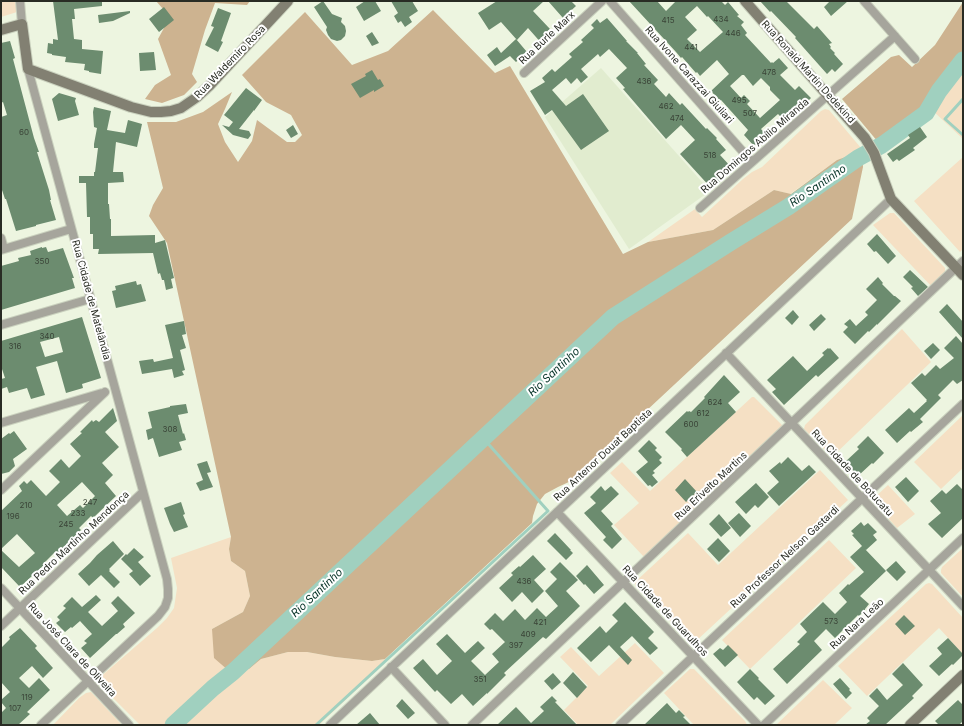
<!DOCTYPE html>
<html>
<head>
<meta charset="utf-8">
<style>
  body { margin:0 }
  #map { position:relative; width:964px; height:726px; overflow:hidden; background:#edf5e0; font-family:Inter,sans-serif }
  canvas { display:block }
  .frame { position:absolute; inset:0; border:2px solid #292c24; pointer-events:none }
</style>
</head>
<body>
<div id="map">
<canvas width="964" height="726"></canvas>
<div class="frame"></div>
</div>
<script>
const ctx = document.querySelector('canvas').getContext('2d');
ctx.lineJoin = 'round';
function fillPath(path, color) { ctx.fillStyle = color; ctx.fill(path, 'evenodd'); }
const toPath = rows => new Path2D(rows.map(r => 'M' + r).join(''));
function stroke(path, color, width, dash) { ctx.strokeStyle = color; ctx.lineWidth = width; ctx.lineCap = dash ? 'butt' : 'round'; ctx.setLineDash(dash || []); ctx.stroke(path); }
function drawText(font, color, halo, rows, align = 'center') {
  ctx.font = font + ' Inter,sans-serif'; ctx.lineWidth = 4; ctx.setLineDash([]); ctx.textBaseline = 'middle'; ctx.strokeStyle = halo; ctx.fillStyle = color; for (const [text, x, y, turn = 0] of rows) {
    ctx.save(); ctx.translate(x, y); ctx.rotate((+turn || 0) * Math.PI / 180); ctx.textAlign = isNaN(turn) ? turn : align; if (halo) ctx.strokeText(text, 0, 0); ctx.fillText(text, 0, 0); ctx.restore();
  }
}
fillPath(toPath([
  [601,68,710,191,629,249,545,117]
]), '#e1eccf');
fillPath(toPath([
  [1,1,16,1,17,12,1,17],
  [963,68,963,139,932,110,939,98,948,88],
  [825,109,829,110,861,148,862,151,837,160,790,194,774,190,713,230,648,242,695,209,702,217,743,179,752,172,762,167,821,111],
  [963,157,963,249,960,252,914,201],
  [890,213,894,213,945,268,945,272,932,287,873,225],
  [902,329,931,362,832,457,804,429,805,425],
  [752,397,754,397,782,425,782,428,644,557,614,525,639,503,610,473,622,462,650,491],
  [963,415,963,468,941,489,914,462],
  [820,470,848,500,695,642,692,642,636,587,635,582,688,533,718,565],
  [888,485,915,514,897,528,873,501,873,499],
  [231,537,229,549,231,561,245,571,250,596,243,612,212,629,249,669,261,659,288,652,307,652,335,657,372,661,385,659,385,663,319,725,140,725,99,684,99,678,157,628,167,618,174,608,177,588,171,558],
  [829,540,856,568,750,669,722,640],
  [963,548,963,597,941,573,941,570,942,567],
  [929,583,932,584,963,618,963,654,939,628,867,696,838,666,926,584],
  [635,643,664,673,610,725,578,725,564,710,588,686,560,657,571,647,599,676],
  [690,669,694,669,745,721,747,725,694,725,664,693],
  [823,680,852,708,834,725,776,725],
  [91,692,122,725,53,725,79,698,86,693]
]), '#f5e0c4');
fillPath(toPath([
  [156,1,250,1,247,5,215,3,205,30,192,74,197,82,184,95,162,103,145,99,155,85,171,75,158,39,170,17],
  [963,2,963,52,923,110,878,142,842,99,891,57,899,55,912,67,935,45],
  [433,10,495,73,510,66,623,254,648,242,713,230,774,190,791,194,837,160,862,151,863,167,852,219,571,481,558,487,545,494,537,504,533,516,532,523,385,659,372,661,335,657,307,652,288,652,261,659,249,669,229,671,214,658,212,629,243,612,250,596,245,571,231,561,229,549,231,537,167,243,149,216,153,205,163,188,147,122,176,122,203,112,232,92,225,109,218,124,225,142,238,162,252,141,257,120,287,142,295,142,302,135,291,115,266,102,242,75,305,12,352,65,388,51]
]), '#cdb390');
stroke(toPath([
  [963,99,945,119,963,135],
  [316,725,548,511,483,438]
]), '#a0d0bf', 3);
stroke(toPath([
  [173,725,213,688,233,672,613,317,731,242,788,207,858,158,882,145,926,113,939,91,963,60]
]), '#a0d0bf', 17);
fillPath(toPath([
  [53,1,102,1,102,6,74,9,75,19,72,19,74,39,82,40,82,49,103,51,101,74,89,72,89,71,84,70,85,64,65,62,66,57,52,55,52,54,47,53,48,43,53,44,53,39,58,40],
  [323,1,332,14,342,18,341,22,345,26,346,31,345,36,341,40,337,41,331,39,328,35,326,30,327,27,314,7],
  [365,1,375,1,381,11,364,21,356,7],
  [391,1,412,1,418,11,409,17,412,22,405,27,401,21,398,23,394,16,398,13],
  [497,1,544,1,533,11,550,29,545,33,549,38,543,45,528,28,517,40,501,22,489,30,478,13],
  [548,1,571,1,576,6,563,18],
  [629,1,657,1,666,11,676,1,721,1,725,5,728,2,739,15,737,16,744,22,741,25,747,33,745,35,771,63,772,62,773,63,779,58,788,68,780,75,795,90,799,86,811,98,803,106,801,103,783,119,778,114,761,129,766,135,754,146,744,135,748,130,721,100,720,101,711,91,729,74,717,60,700,76,697,72,696,73,682,57,681,58,676,52],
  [697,6,707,17,708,16,723,32,700,52,687,39,697,30,685,17],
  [742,75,744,75,753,86,761,78,770,87,770,90,780,100,760,118,747,104,750,101,744,95,741,98,730,86],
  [760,1,786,1,814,29,817,26,832,43,829,44,831,47,830,48,835,53,834,54,843,64,835,72,832,69,827,74,795,38,796,37,771,11,770,12],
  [830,1,848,1,831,16,824,7],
  [164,7,174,20,159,32,149,19],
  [218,8,231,13,221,41,223,42,218,52,205,45,214,27,211,26],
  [130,11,130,13,113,21,99,23,98,15],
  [607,18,627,41,626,41,638,53,637,53,646,64,644,65,658,80,654,84,666,97,669,93,680,105,682,103,706,129,707,128,717,138,716,139,726,150,720,155,732,168,720,179,721,180,712,189,680,154,695,140,681,125,666,139,623,89,625,88,616,78,627,68,609,49,600,57,598,54,581,69,588,77,581,83,577,78,571,84,566,78,552,90,566,106,583,94,609,131,581,150,552,110,545,115,530,91,545,82,542,78,552,69,555,72,572,57,569,54,583,42,581,40,594,28,591,25,597,19,600,23],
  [372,32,379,43,372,46,366,36],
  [516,39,527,52,516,62,510,56,495,66,487,55,497,47,501,53],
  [10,41,15,58,13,59,34,138,39,152,37,152,49,190,51,200,50,200,56,220,36,225,36,226,16,231,6,199,5,199,1,187,1,117,7,115,3,102,1,103,1,43],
  [154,52,156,70,140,71,139,53],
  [372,70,378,80,380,79,384,86,374,92,374,90,360,98,351,84,366,76,365,74],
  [246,88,262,100,254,111,254,110,239,129,249,131,251,135,248,139,233,135,222,125,229,127,233,122,224,115],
  [59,93,76,98,75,101,79,115,58,121,52,99],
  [94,107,111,111,107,130,125,133,128,120,142,124,137,147,116,142,113,172,123,172,124,182,108,183,108,204,109,204,110,219,111,219,111,236,155,235,155,243,165,240,174,278,171,279,173,288,166,290,164,280,162,280,160,273,158,274,153,253,98,254,99,249,93,249,93,234,90,234,90,217,87,217,86,183,79,183,79,176,94,176,94,172,95,172,98,148,94,148,94,144,97,128,94,127,93,112],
  [293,125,298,134,291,138,286,130],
  [920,127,927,137,913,148,915,150,899,161,897,159,893,162,887,154,910,138,908,135],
  [877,234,896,256,888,264,876,251,874,252,867,244],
  [42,247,42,248,46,247,48,252,63,248,74,278,72,278,75,288,1,310,1,266,19,261,18,258,31,255,30,251],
  [910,270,928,287,918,296,911,288,913,287,903,277],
  [878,277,883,283,882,284,894,296,895,296,901,301,877,325,877,324,869,332,868,331,855,344,843,332,848,327,844,324,850,319,856,326,868,315,865,312,877,300,866,289],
  [136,281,137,285,141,284,146,301,116,308,112,291,116,290,115,286],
  [947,304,963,322,963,339,939,312],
  [793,310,799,317,792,325,785,318],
  [821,314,826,319,814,331,809,325],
  [82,317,101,378,82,384,83,388,66,393,57,361,36,367,45,395,31,399,27,388,9,393,7,387,1,389,1,379,5,378,1,366,1,341],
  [59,337,63,352,45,357,40,342],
  [184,321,186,334,182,335,186,348,180,350,185,370,182,371,184,375,174,378,172,369,142,374,139,361,153,359,154,362,173,358,165,325],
  [956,336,963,344,963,380,957,384,953,380,938,395,941,398,920,419,923,422,911,432,910,431,897,443,885,430,909,408,914,413,927,401,926,401,927,400,911,383,922,373,925,376,936,365,940,369,954,358,944,348],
  [933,343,940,350,931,359,924,351],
  [828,348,829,349,830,348,839,358,818,377,816,375,784,405,772,392,776,389,767,380,793,356,807,371,823,356,824,355,822,353],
  [724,375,740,392,728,403,736,412,687,457,681,450,682,449,665,432,687,411,688,412,689,411,691,412,705,398,704,397],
  [186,404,188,413,178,415,183,434,184,433,186,440,179,442,182,450,159,457,153,438,148,440,146,430,152,428,148,412,170,407,170,406],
  [113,408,117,421,105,432,119,447,102,463,113,475,105,483,116,496,93,518,91,516,79,528,81,530,58,553,56,551,44,563,45,564,20,587,1,567,1,550,19,567,35,553,17,534,1,549,1,511,22,491,19,486,24,481,27,484,31,480,46,496,60,482,49,471,61,459,69,468,81,456,70,444,82,433,80,432,92,420,93,422,96,420,99,422],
  [82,482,95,496,83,508,80,505,67,516,57,505],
  [14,431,27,449,13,459,15,466,9,472,1,474,1,439,9,433,10,434],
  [868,436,884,453,873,464,872,463,858,476,845,462,859,449,857,447],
  [649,440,657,448,655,450,662,457,659,460,662,463,653,471,655,473,652,475,658,482,652,487,650,485,648,486,636,472,648,462,638,451],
  [788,457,802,471,809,465,816,472,779,506,767,493,779,482,769,471,780,462,781,464],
  [207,461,211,472,207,473,213,487,200,491,196,483,203,480,197,464],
  [906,477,919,491,908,502,895,487],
  [685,479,697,492,686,502,675,490],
  [756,483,769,497,758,508,755,505,746,514,735,502],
  [957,484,963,490,963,518,942,538,928,524,941,513,930,501,942,490,946,494],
  [601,486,605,491,611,486,619,494,601,511,613,524,611,526,622,539,612,549,603,540,606,537,584,513,596,503,590,497],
  [181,502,185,514,183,515,188,527,174,532,170,524,164,508],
  [739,513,751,526,740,537,728,523],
  [719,514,731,528,721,537,709,524],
  [861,522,864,526,868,523,877,532,873,535,877,540,866,550,864,548,886,571,860,596,869,604,865,609,865,610,859,616,858,615,835,638,826,629,814,641,822,650,787,684,773,669,800,644,797,642,807,632,800,624,823,602,835,614,847,602,839,593,848,584,849,585,864,572,850,557,862,546,852,535,854,534,851,531],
  [555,533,571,550,570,550,573,553,566,560,547,541],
  [718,538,730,551,719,562,707,549],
  [113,541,124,554,109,569,110,570,109,571,120,582,114,588,101,575,89,586,78,574,90,563,97,555],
  [134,548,144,557,138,562,151,576,140,586,129,574,133,571,121,559,126,554,127,555],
  [533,555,546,569,534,580,544,591,532,603,522,592,512,602,499,588,513,575,511,573,519,566,520,567],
  [896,561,906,572,897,581,886,570],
  [560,562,578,580,566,591,580,606,546,639,543,637,504,673,506,675,487,694,487,693,473,706,462,694,451,704,437,690,435,692,413,668,423,659,437,675,452,661,436,644,447,634,465,653,478,641,485,648,471,661,485,675,499,662,492,654,505,642,492,629,490,630,484,624,495,613,503,621,515,609,525,620,537,608,546,617,558,606,545,591,557,579,550,572],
  [587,565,604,585,594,594,585,584,584,585,576,576],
  [96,595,101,600,88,612,102,626,118,611,111,603,118,596,135,613,123,624,125,627,117,634,116,634,90,658,81,648,87,643,84,641,92,634,80,621,72,628,71,627,65,632,56,623,60,620,57,617,66,608,63,606,72,597,82,607],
  [625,602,654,632,648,638,658,648,650,655,632,636,620,647,632,660,628,665,609,645,591,662,577,648,600,626,606,633,618,621,612,615],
  [904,615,915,626,905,635,895,624],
  [20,628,37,646,35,648,53,668,43,678,32,666,19,678,29,688,39,678,50,690,27,712,30,714,18,725,1,725,1,713,6,708,1,702,1,700,10,692,1,682,1,648,10,639,9,637],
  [948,638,963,654,963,655,953,665,952,664,939,676,929,666,942,654,937,648],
  [728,645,738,655,725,667,713,654,720,648,723,650],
  [903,663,923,685,912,696,914,698,885,725,865,725,870,721,867,718,879,706,869,696,877,688,887,700,903,685,892,674],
  [750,669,759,678,758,679,775,696,765,705,757,697,754,700,737,682],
  [573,672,587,687,577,698,563,683],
  [553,673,561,682,552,690,544,681],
  [840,678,850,689,849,690,852,693,846,699,833,684],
  [552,696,557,701,555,702,577,725,497,725,516,707,531,723,544,711,540,707],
  [402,699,415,713,408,719,396,706],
  [958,700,963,705,963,721,959,725,939,725,935,721],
  [667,703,676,713,679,710,685,716,683,717,691,725,644,725],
  [370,713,380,725,356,725]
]), '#6c8c6f');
const street = toPath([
  [20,1,22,24],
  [610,1,752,162],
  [864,1,915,59],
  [28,69,167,579,168,589,168,598,165,607,158,616,41,725],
  [524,73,602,1],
  [700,208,895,36],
  [1,238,4,249],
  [1,250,71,229],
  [1,325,90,299],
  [726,353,963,606],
  [1,423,102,393],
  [1,490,105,392],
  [557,512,758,725],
  [1,588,129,725],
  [1,626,143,492],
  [391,667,445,725],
  [330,725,891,199],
  [472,725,963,261],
  [620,725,963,404],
  [764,725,963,538]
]);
const secondary = toPath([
  [745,1,865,138,874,153,891,199,963,275],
  [1,30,22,24,28,69,131,107,151,112,161,112,171,111,181,108,197,97,210,85,288,1],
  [910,725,963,675]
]);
stroke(street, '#cad1be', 10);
stroke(secondary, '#cad1be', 12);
stroke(street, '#a6a59c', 8);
stroke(secondary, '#828072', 10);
drawText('8px', '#3a4437', null, [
  ["434",721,20],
  ["415",668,21],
  ["446",733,34],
  ["441",691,48],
  ["478",769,73],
  ["436",644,82],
  ["495",739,101],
  ["462",666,107],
  ["507",750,114],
  ["474",677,119],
  ["60",24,133],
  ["518",710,156],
  ["350",42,262],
  ["340",47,337],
  ["316",15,347],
  ["624",715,403],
  ["612",703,414],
  ["600",691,425],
  ["308",170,430],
  ["247",90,503],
  ["210",26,506],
  ["233",78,514],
  ["196",13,517],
  ["245",66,525],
  ["436",524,582],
  ["573",831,622],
  ["421",540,623],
  ["409",528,635],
  ["397",516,646],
  ["351",480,680],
  ["119",27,698],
  ["107",15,709]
]);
drawText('10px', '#292c24', '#fff', [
  ["Rua Burle Marx",547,38,-43],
  ["Rua Waldemiro Rosa",230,62,-46],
  ["Rua Ronald Martin Dedekind",808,72,48],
  ["Rua Ivone Carazzai Giuliari",689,75,48],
  ["Rua Domingos Abílio Miranda",755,146,-41],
  ["Rua Cidade de Matelândia",91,300,75],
  ["Rua Antenor Douat Baptista",603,455,-43],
  ["Rua Cidade de Botucatu",852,473,47],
  ["Rua Erivelto Martins",711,486,-43],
  ["Rua Pedro Martinho Mendonça",74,543,-43],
  ["Rua Professor Nelson Gastardi",785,557,-43],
  ["Rua Cidade de Guarulhos",665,611,47],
  ["Rua Nara Leão",857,624,-43],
  ["Rua José Clara de Oliveira",72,650,47]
]);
drawText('italic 11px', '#063327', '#fff', [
  ["Rio Santinho",818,186,-34],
  ["Rio Santinho",554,372,-43],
  ["Rio Santinho",317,593,-43]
]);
</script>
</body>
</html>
